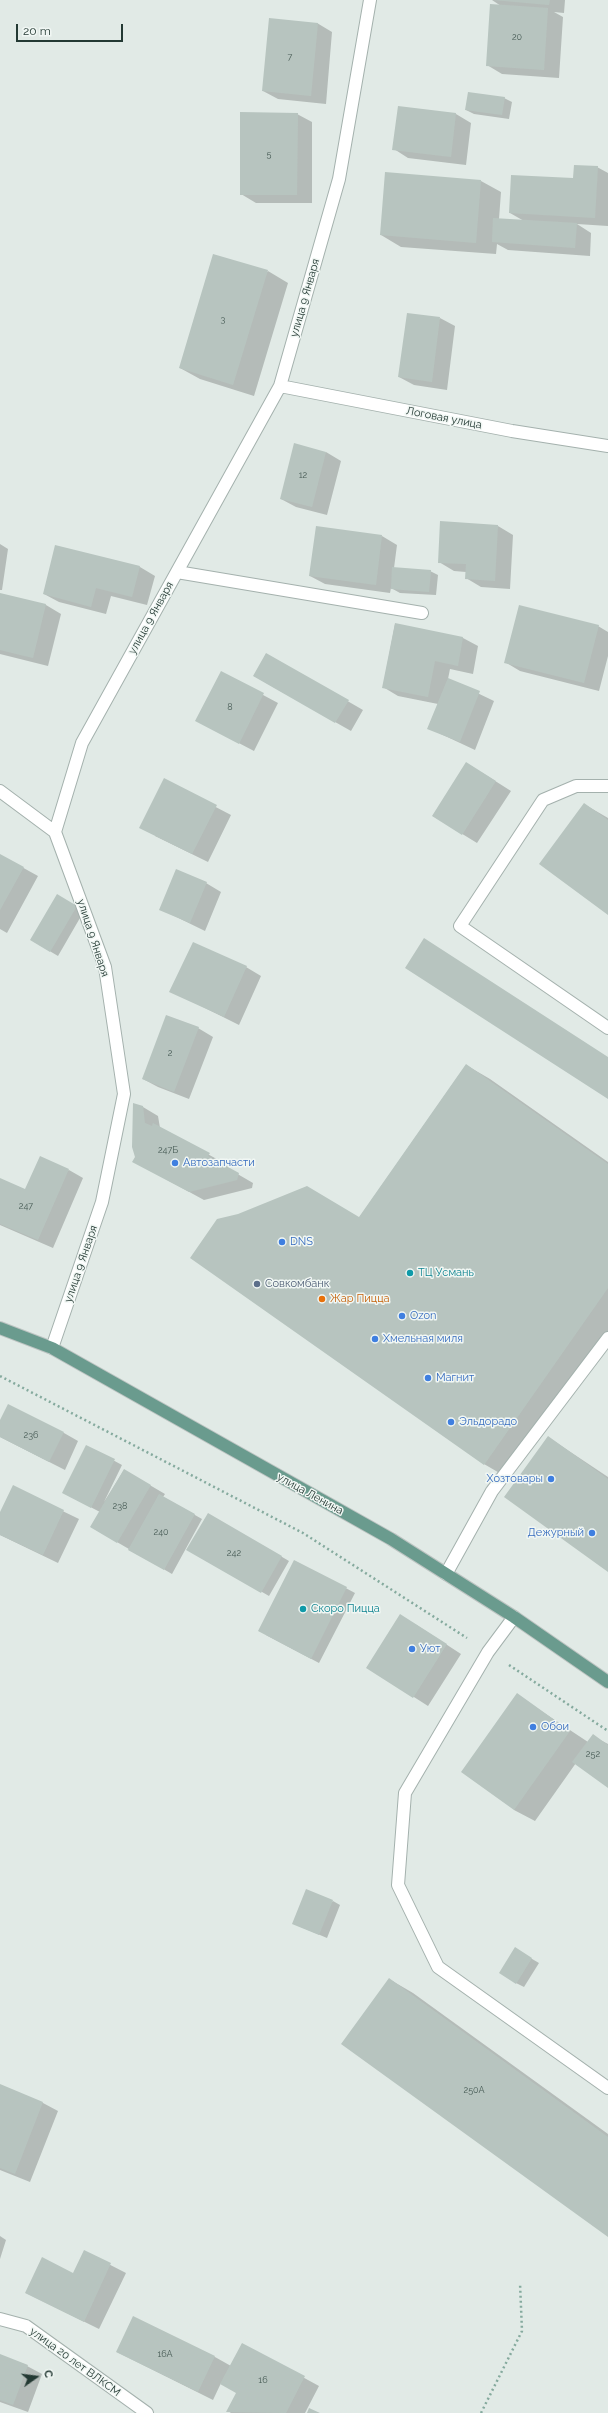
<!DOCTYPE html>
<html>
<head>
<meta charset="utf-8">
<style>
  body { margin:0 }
  #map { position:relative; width:608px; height:2413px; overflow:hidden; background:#e1eae6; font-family:Raleway,sans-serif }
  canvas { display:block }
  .north { position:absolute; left:16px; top:2357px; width:40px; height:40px; -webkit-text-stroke:3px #f1f7f4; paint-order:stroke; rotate:76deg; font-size:11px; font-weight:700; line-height:16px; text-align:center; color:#233933 }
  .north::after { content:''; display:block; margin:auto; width:14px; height:18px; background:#233933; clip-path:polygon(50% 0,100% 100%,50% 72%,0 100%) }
  .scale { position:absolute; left:16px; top:24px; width:107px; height:18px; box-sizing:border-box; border:2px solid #233933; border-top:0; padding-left:5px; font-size:12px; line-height:14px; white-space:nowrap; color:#233933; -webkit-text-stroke:3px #f1f7f4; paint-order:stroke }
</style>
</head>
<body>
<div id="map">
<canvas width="608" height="2413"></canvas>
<div class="north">С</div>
<div class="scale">20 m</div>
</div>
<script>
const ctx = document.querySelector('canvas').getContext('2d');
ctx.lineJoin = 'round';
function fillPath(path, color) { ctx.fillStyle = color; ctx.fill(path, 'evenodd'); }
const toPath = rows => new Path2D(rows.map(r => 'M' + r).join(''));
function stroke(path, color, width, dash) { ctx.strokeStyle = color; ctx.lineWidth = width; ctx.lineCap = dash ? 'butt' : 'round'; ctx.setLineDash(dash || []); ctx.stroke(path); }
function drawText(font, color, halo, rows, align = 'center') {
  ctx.font = font + ' Raleway,sans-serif'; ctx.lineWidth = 3; ctx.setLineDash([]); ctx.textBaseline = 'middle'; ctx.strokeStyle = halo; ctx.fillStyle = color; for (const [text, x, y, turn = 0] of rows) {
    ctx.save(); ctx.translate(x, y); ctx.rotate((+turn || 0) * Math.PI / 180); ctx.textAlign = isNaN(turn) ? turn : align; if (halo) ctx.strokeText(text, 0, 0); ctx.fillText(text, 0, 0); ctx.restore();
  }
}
fillPath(toPath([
  [492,0,565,0,564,13,554,12,563,17,559,78,502,74,487,65,501,6],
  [317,23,332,32,326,104,278,99,263,91],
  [504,98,512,102,509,119,474,114,466,110],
  [399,107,456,114,471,123,466,165,408,158,394,149],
  [297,114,312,122,312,203,256,203,241,194],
  [597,167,608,173,608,226,577,224,591,233,590,256,508,250,497,244,496,254,401,247,381,235,481,181,501,192,499,219,524,221,510,213],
  [268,271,288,283,254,396,200,379,180,368],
  [440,318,455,326,447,390,414,385,399,377],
  [326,452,341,461,327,515,296,507,281,499],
  [498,526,513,535,510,589,481,587,466,578,466,572,454,571,439,562],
  [382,536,397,545,394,568,430,571,438,575,436,595,400,593,391,588,390,593,325,584,310,576],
  [0,544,8,549,2,590,0,590],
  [56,546,140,567,155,576,147,605,111,596,106,614,59,602,44,594],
  [0,594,46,605,61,614,48,666,0,654],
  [395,624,463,638,478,646,473,674,450,669,448,679,494,701,475,750,428,728,438,704,398,696,383,687],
  [598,626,608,632,608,656,599,691,520,671,505,662],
  [266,654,363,710,351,731,254,676],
  [222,673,278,703,254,751,212,729],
  [481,772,511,791,477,843,433,816],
  [164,780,231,815,208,862,155,836],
  [584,804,608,818,608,914],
  [0,855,38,876,7,933,0,929],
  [206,883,221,892,205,931,160,909],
  [58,896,84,911,58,956,31,940],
  [246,967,261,976,239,1025,171,991],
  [198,1028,213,1037,189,1099,158,1087,143,1079],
  [466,1065,490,1079,608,1162,608,1336,508,1478,484,1464,359,1218],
  [143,1107,158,1116,160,1128,224,1163,222,1165,253,1183,252,1188,204,1200,149,1170,136,1157],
  [69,1170,83,1178,53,1248,0,1225,0,1179,26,1190],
  [0,1422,64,1433,78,1441,65,1470,0,1437],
  [548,1437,608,1477,608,1571],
  [87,1446,122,1465,104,1502,124,1470,165,1494,163,1497,202,1519,172,1574,91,1527,100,1512,71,1497],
  [13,1487,79,1519,58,1563,0,1535,0,1514],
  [208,1514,289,1561,269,1596,188,1549],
  [295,1561,355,1593,319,1663,266,1635],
  [415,1624,461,1654,428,1706,367,1667],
  [517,1695,588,1742,593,1736,608,1744,608,1787,576,1763,535,1821,514,1810],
  [333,1901,340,1905,327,1938,301,1927],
  [515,1949,539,1963,524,1987,516,1983],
  [389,1979,413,1993,608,2134,608,2236],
  [0,2085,43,2103,58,2111,30,2182,0,2170],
  [0,2236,6,2240,0,2259],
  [85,2252,126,2273,99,2329,26,2293,74,2274],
  [242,2344,319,2386,305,2413,231,2413,228,2411,237,2393,221,2383,213,2400,117,2352,215,2357,231,2366],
  [0,2355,27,2366,42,2374,28,2412,0,2402]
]), '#0003');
fillPath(toPath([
  [493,0,550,0,549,5],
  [490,4,548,8,544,70,486,66],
  [269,18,318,23,311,96,262,91],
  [468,92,505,97,502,115,465,110],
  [398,106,456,113,451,157,392,150],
  [240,112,298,113,297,195,240,195],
  [574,165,598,166,595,218,509,213,511,175,573,178],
  [385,172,481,180,476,243,380,235],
  [493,218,577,223,575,248,492,242],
  [213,254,268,270,233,385,179,368],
  [407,313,440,317,432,382,398,377],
  [294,443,326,452,312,507,280,499],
  [440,521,498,525,495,581,465,579,466,564,438,563],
  [316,526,382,535,376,585,309,576],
  [55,545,140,566,132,597,96,588,91,607,43,594],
  [392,567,431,570,429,592,391,589],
  [0,593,46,604,33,658,0,650],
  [519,605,599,625,584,683,504,663],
  [395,623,463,637,458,666,435,661,428,697,382,688],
  [266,653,349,700,335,723,253,676],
  [221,671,264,693,239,744,195,721],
  [448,678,480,691,460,742,427,729],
  [466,762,496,781,462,835,432,816],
  [164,778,217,805,192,854,139,828],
  [584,803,608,820,608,915,539,864],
  [0,854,24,867,0,910],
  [176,869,207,882,190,923,159,910],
  [57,894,77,906,50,952,30,940],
  [424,938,608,1057,608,1099,405,968],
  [193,942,247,966,224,1017,169,992],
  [166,1015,199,1027,174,1092,142,1079],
  [466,1064,608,1164,608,1288,484,1465,190,1258,217,1219,238,1214,307,1186,359,1217],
  [133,1103,143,1106,145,1123,152,1126,153,1123,210,1153,208,1156,239,1173,237,1180,189,1192,132,1162,135,1157,132,1147],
  [40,1156,69,1169,38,1240,0,1224,0,1178,25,1189],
  [8,1404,64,1432,49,1462,0,1437,0,1420],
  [548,1436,608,1479,608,1572,504,1497],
  [86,1445,115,1459,91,1508,62,1493],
  [124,1469,151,1485,117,1543,90,1527],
  [13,1485,64,1510,43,1555,0,1535,0,1512],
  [159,1494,195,1514,164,1570,128,1550],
  [208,1513,282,1556,261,1593,186,1550],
  [294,1560,347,1587,311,1659,258,1631],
  [400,1614,447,1644,413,1698,366,1668],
  [517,1693,570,1731,514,1810,461,1772],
  [593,1734,608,1745,608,1788,572,1762],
  [306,1889,333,1900,319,1935,292,1924],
  [515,1947,532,1958,516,1984,499,1973],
  [389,1978,608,2137,608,2237,341,2044],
  [0,2084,43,2102,15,2174,0,2168],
  [84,2250,111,2263,84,2322,25,2293,42,2257,73,2273],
  [133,2316,215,2356,198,2392,116,2352],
  [242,2343,305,2376,286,2413,226,2412,236,2393,220,2384],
  [0,2354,28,2365,13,2405,0,2400],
  [309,2408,320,2413,307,2413]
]), '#b7c4bf');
const minor = toPath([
  [280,386,512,431,608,446],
  [177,572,422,613],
  [608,786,576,786,543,800,460,926,608,1028],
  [0,791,55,832],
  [52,1348,102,1202,124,1094,105,967,55,832,82,743,280,386,339,179,370,0],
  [446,1574,492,1491,608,1338],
  [514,1617,488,1652,405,1793,398,1885,438,1967,608,2088],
  [0,2319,26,2326,147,2413]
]);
const major = toPath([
  [0,1328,52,1348,391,1539,514,1617,608,1682]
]);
stroke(minor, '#a4b1ad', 14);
stroke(major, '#bdc4c2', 14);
stroke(toPath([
  [0,1376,303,1533,467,1638],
  [509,1665,608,1731],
  [481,2413,522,2331,520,2283]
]), '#85aa9e', 2.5, [2, 3]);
stroke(minor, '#fff', 12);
stroke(major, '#6a9b8e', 12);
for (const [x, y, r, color] of [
  [175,1163,4,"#3f7fe0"],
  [282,1242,4,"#3f7fe0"],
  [410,1273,4,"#0f9aa8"],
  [257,1284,4,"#5c6f8a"],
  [322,1299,4,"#e8710a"],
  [402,1316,4,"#3f7fe0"],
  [375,1339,4,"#3f7fe0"],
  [428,1378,4,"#3f7fe0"],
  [451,1422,4,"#3f7fe0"],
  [551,1479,4,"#3f7fe0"],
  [592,1533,4,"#3f7fe0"],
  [303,1609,4,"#0f9aa8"],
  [412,1649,4,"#3f7fe0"],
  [533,1727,4,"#3f7fe0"]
]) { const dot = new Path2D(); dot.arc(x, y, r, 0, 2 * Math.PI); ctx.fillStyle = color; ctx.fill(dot); stroke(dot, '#f1f7f4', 1.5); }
drawText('9px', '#485c56', null, [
  ["20",517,37],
  ["7",290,57],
  ["5",269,154],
  ["3",223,319],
  ["12",303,475],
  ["8",230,707],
  ["2",170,1053],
  ["247Б",168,1150],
  ["247",26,1206],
  ["236",31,1435],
  ["238",120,1506],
  ["240",161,1532],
  ["242",234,1553],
  ["252",593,1754],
  ["250А",474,2090],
  ["16А",165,2354],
  ["16",263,2380]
]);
drawText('11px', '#233933', '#f1f7f4', [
  ["улица 9 Января",305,298,-74],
  ["Логовая улица",444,418,11],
  ["улица 9 Января",151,618,-61],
  ["улица 9 Января",93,938,72],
  ["улица 9 Января",81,1264,-71],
  ["улица Ленина",310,1494,29],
  ["улица 20 лет ВЛКСМ",75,2362,36]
]);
drawText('11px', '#366cbe', '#f1f7f4', [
  ["Автозапчасти",183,1163],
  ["DNS",290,1242],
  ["Ozon",410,1316],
  ["Хмельная миля",383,1339],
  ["Магнит",436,1378],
  ["Эльдорадо",459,1422],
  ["Хозтовары",543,1479,"right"],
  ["Дежурный",584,1533,"right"],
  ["Уют",420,1649],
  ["Обои",541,1727]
], 'left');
drawText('11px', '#0d838f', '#f1f7f4', [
  ["ТЦ Усмань",418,1273],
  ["Скоро Пицца",311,1609]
], 'left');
drawText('11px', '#4e5e75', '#f1f7f4', [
  ["Совкомбанк",265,1284]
], 'left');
drawText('11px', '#c56008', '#f1f7f4', [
  ["Жар Пицца",330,1299]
], 'left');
</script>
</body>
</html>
